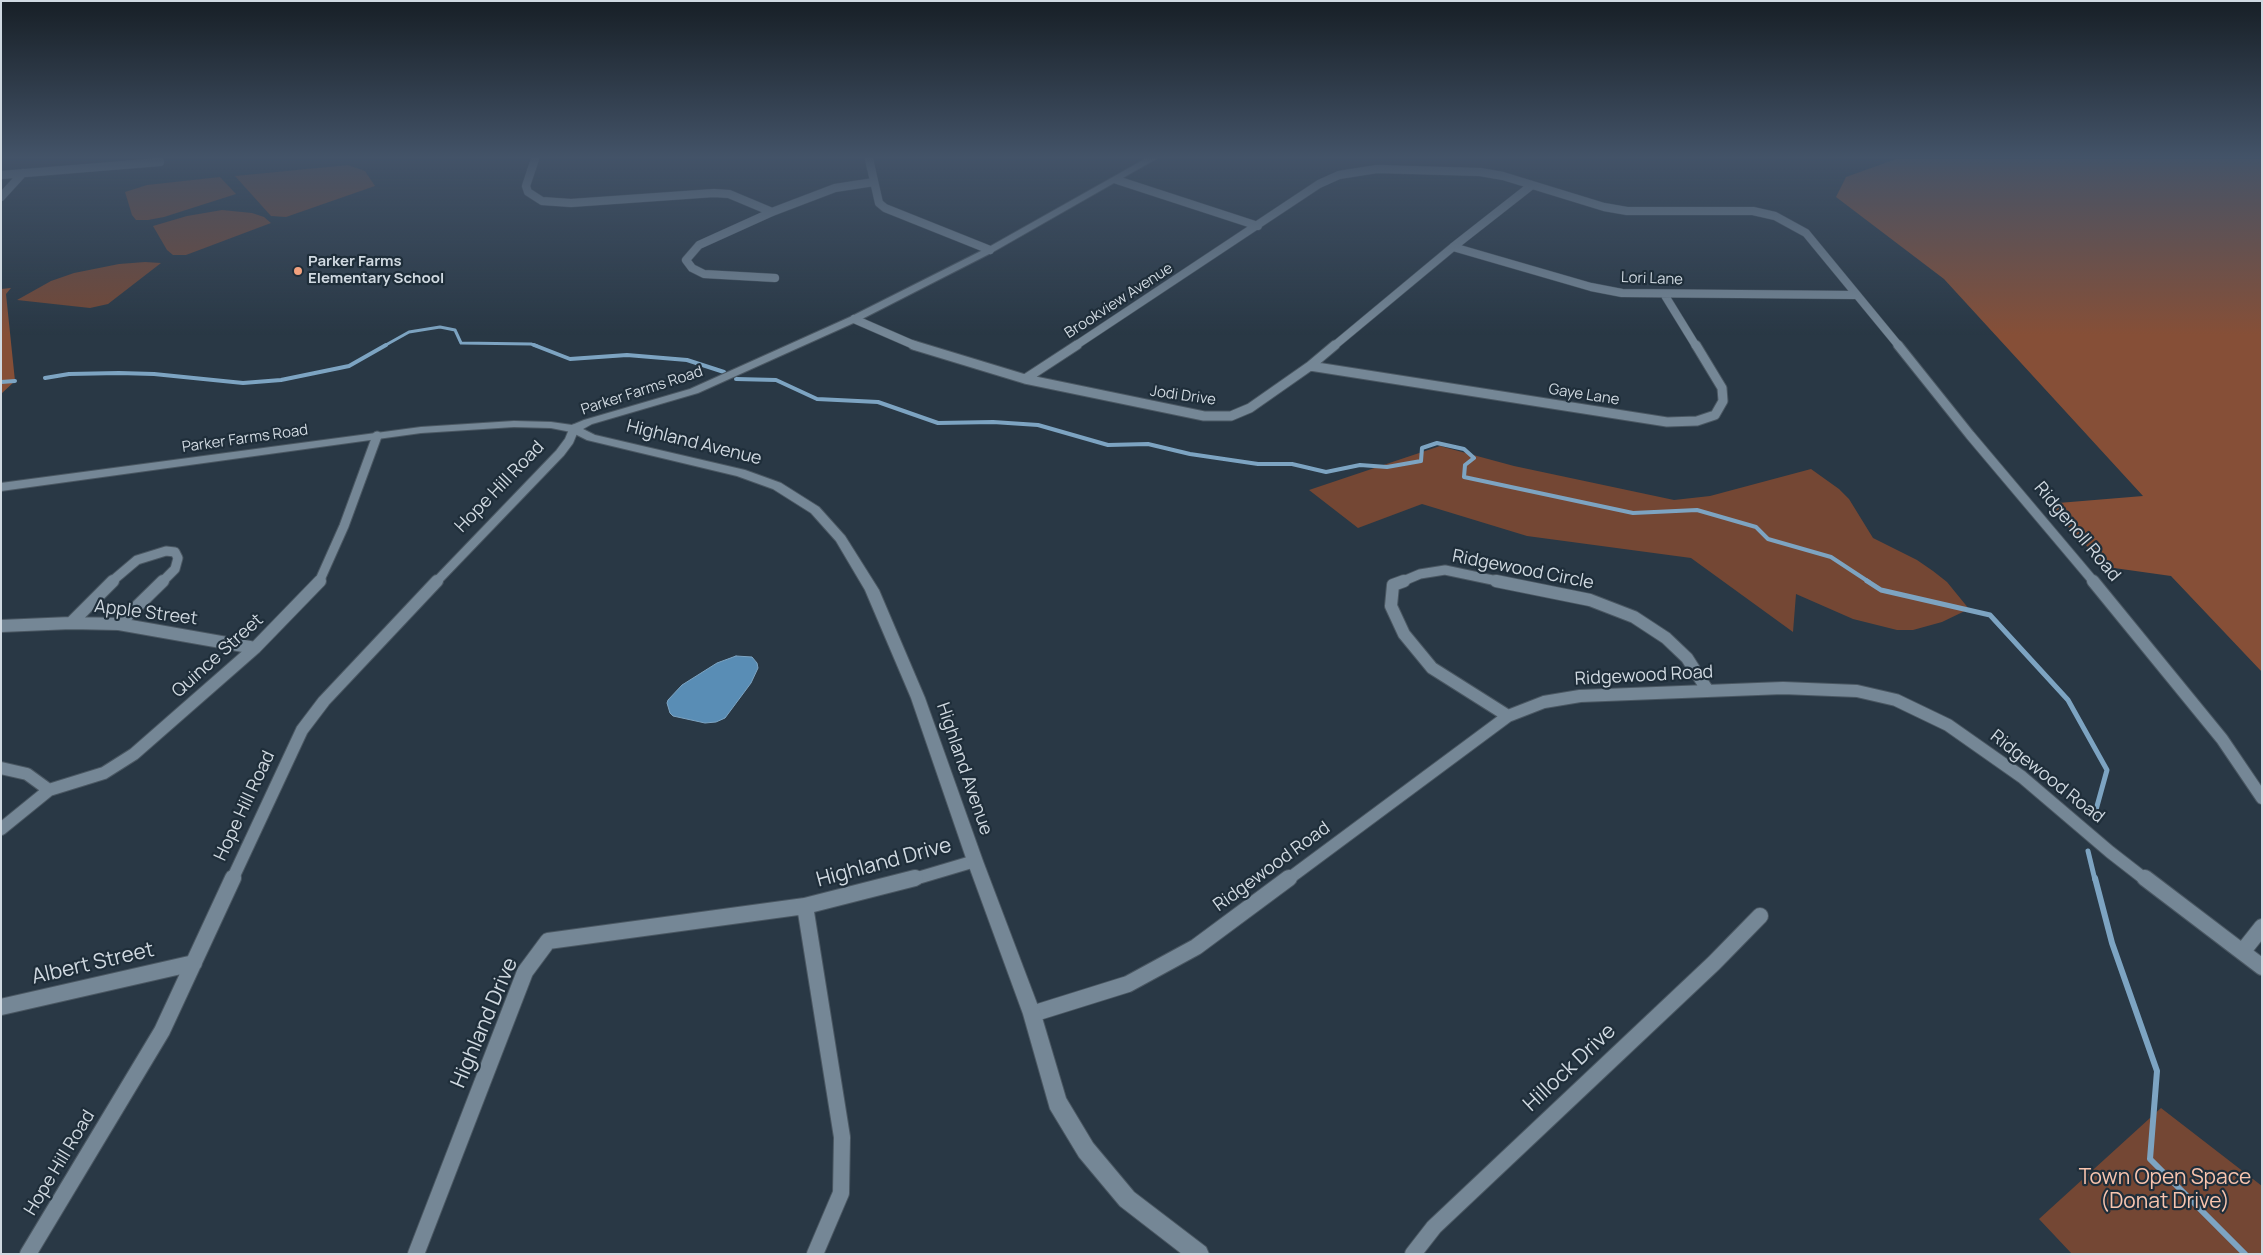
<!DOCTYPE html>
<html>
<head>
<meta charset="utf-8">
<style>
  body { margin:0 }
  #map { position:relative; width:2263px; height:1255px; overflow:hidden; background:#293845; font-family:Manrope,sans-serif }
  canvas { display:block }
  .frame { position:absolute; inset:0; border:2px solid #d0d9e1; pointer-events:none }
</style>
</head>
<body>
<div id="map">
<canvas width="2263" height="1255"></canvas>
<div class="frame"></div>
</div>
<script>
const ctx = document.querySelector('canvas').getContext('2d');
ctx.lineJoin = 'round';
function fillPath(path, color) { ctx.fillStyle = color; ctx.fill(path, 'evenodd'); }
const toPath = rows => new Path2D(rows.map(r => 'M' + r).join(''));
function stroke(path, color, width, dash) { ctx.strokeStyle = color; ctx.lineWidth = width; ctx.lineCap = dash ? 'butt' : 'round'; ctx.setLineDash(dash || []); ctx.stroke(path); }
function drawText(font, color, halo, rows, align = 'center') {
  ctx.font = font + ' Manrope,sans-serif'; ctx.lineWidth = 4.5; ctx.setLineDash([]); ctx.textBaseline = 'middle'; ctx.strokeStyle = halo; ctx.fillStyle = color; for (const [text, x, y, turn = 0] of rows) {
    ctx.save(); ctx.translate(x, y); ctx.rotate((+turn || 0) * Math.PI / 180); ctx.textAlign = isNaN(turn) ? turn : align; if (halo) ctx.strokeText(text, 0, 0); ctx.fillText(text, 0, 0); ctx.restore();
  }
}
fillPath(toPath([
  [348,165,365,171,375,186,286,217,271,216,235,176],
  [220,177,236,194,164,217,148,220,136,220,132,215,125,192,147,185],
  [222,210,252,213,264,217,271,223,186,255,173,255,167,250,153,226,187,216],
  [145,262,161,263,108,304,90,308,17,300,51,281,74,273,119,264],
  [1440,446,1514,466,1674,500,1710,496,1811,469,1839,489,1849,499,1873,538,1917,560,1933,571,1947,582,1969,609,1942,622,1913,630,1897,630,1853,619,1796,594,1793,632,1691,558,1527,536,1422,504,1358,528,1309,490],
  [2161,1108,2262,1186,2262,1254,2072,1254,2039,1219]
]), '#744734');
fillPath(toPath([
  [1896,159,2262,159,2262,672,2171,576,2107,567,2046,504,2143,496,1944,279,1836,197,1846,177],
  [11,288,6,294,15,381,1,394,1,289]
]), '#864f37');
const water = toPath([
  [736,656,752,657,757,663,758,668,751,683,725,718,716,722,705,723,673,716,670,713,667,703,668,700,682,685,717,663,736,656]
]);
fillPath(water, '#598db5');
stroke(water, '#7da4c2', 1);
stroke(toPath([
  [384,346,409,332,440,327,455,330,461,343,531,344,537,346]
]), '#7da4c2', 3);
stroke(toPath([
  [534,345,570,359,627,355,687,360,724,372],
  [45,378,69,374,119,373,154,374,243,383,281,380,349,366,386,345],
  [736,379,776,380,817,399,878,402,938,423,993,422,1038,425,1108,445,1148,444,1190,454,1258,464,1292,464,1326,472,1360,465,1387,467,1421,461,1422,448,1437,443,1464,449,1474,458,1465,465,1464,477,1633,513,1697,510,1756,527,1768,539,1831,557,1869,582],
  [1,382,15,381]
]), '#7da4c2', 4);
stroke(toPath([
  [1867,581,1881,590,1990,615,2068,700,2107,770,2094,817],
  [2088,851,2095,880]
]), '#7da4c2', 5);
stroke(toPath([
  [2095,878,2112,943,2157,1071,2150,1159,2245,1254]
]), '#7da4c2', 6);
const minorFar3 = toPath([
  [535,159,526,186,528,192,542,201,571,203,714,193,729,194,772,212],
  [869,159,879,203,885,208,990,250],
  [1,175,160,162],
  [1117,180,1258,226],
  [1,197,23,173],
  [1453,247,1591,287,1622,293,1856,295],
  [775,278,704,274,692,268,686,260,699,245,772,212,835,188,874,182],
  [1664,294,1696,346],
  [854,319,916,346],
  [1075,346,1319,184,1339,175,1377,169,1480,172,1503,176,1604,207,1627,211,1753,211,1775,216,1806,233,1899,346],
  [1334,346,1453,247,1532,185]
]);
const minorFar2 = toPath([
  [913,345,1025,379,1204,416,1231,416,1250,408,1310,366,1335,345],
  [1898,345,1970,435,2094,582],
  [1310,366,1667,422,1697,421,1715,415,1723,401,1722,388,1696,345],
  [1025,379,1077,345],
  [111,582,137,560,166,551,175,552,178,558,175,569,162,582],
  [319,582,344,526,377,436],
  [436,582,560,453,569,441,574,429],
  [1401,582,1420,574,1445,570,1502,582]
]);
const minorFar1 = toPath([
  [1404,581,1393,585,1391,606,1404,634,1432,668,1508,716],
  [1496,581,1590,600,1634,617,1666,638,1687,658,1708,691],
  [2093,581,2222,739,2262,798],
  [71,623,113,581],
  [119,624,163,581],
  [1,626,71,623,119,624,255,648],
  [1,768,27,774,49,790],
  [1,829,49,790,104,773,134,754,255,648,320,581],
  [232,880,302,730,324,701,437,581],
  [911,880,975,861],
  [1287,880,1508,716,1544,702,1580,696,1783,688,1857,691,1896,700,1948,725,2022,777,2110,852,2146,880]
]);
const minor = toPath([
  [2145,878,2262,967],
  [805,906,915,878],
  [2243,951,2262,927],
  [1,1007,194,963],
  [1032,1014,1128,984,1196,947,1289,878],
  [28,1254,162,1031,233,878],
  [416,1254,525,972,548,941,805,906,842,1137,841,1193,815,1254],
  [1413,1254,1434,1227,1714,963,1760,916]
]);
const tertiary = toPath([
  [1145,159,1156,159,993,252,858,321,698,393,592,424,583,429,595,435,745,470,781,483,819,507,845,536,879,590,925,698,983,861,1041,1014,1066,1098,1093,1143,1134,1192,1206,1247,1209,1254,1182,1254,1120,1206,1079,1157,1050,1109,1023,1014,967,861,911,698,865,590,836,541,811,513,773,489,737,476,587,440,571,432,551,428,514,427,421,433,1,491,1,483,421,427,514,421,551,422,572,425,584,420,690,389,850,317,987,248,1145,159]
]);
stroke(minorFar3, '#4a5762', 9);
stroke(minorFar2, '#4a5762', 11);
stroke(minorFar1, '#4a5762', 14);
stroke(minor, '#4a5762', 18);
stroke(tertiary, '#4a5762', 2);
stroke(minorFar3, '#758796', 8);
stroke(minorFar2, '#758796', 9);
stroke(minorFar1, '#758796', 12);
stroke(minor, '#758796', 16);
fillPath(tertiary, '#758796');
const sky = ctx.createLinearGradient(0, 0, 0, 335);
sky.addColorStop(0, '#171f26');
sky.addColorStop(0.47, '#435368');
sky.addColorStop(1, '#43536800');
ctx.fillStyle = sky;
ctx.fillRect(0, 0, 2263, 335);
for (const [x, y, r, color] of [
  [298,271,5,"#f2a17e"]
]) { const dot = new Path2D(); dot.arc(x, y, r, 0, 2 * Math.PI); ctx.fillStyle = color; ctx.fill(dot); stroke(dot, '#1f2e3a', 2); }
drawText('bold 15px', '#d0d9e1', '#1f2e3a', [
  ["Parker Farms",308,262],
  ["Elementary School",308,279]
], 'left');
drawText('15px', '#d0d9e1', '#1f2e3a', [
  ["Lori Lane",1652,279,2],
  ["Brookview Avenue",1119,301,-33],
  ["Parker Farms Road",642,391,-18],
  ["Gaye Lane",1584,395,9],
  ["Jodi Drive",1183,396,8],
  ["Parker Farms Road",245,439,-8]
]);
drawText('18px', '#d0d9e1', '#1f2e3a', [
  ["Highland Avenue",694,443,14],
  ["Hope Hill Road",500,487,-46],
  ["Ridgenoll Road",2077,532,50],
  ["Ridgewood Circle",1523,570,11],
  ["Apple Street",146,613,7],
  ["Quince Street",218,656,-42],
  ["Ridgewood Road",1644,676,-3],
  ["Highland Avenue",964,769,71],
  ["Ridgewood Road",2047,777,38],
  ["Hope Hill Road",245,806,-65],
  ["Ridgewood Road",1272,867,-36],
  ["Hope Hill Road",60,1163,-59]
]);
drawText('21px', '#d0d9e1', '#1f2e3a', [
  ["Highland Drive",884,863,-15],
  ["Albert Street",93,964,-13],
  ["Highland Drive",485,1023,-67],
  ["Hillock Drive",1570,1068,-43]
]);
drawText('21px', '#f8c4ae', '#1f2e3a', [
  ["Town Open Space",2165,1178],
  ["(Donat Drive)",2165,1202]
]);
</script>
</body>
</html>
